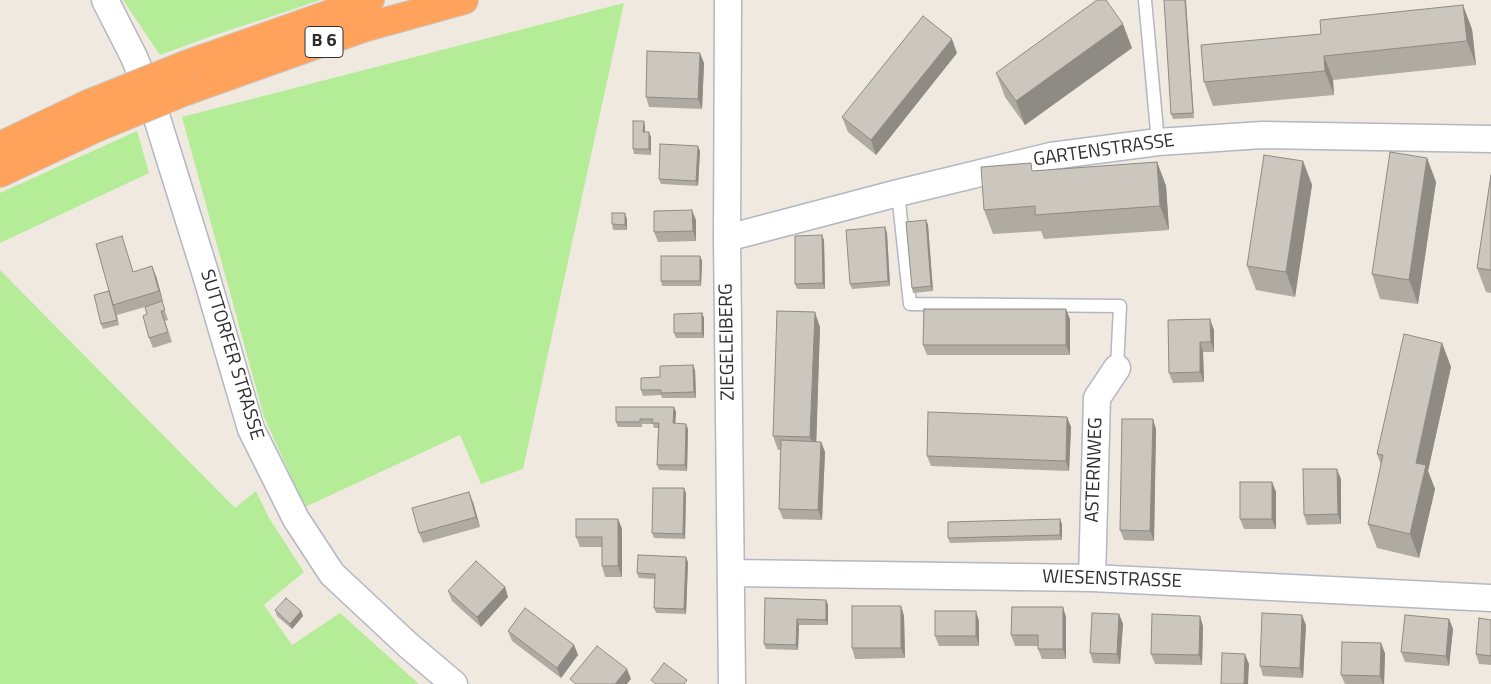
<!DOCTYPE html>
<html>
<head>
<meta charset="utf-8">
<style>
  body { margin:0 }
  canvas { display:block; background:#f0e9e0 }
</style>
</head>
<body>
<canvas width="1491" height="684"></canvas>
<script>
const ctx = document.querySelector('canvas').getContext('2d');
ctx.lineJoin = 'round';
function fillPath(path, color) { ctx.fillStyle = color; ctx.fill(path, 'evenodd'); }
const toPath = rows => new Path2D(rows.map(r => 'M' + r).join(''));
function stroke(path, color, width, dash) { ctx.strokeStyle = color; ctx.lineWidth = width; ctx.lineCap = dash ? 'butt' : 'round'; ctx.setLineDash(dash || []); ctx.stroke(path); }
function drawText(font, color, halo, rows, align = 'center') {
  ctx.font = font + ' "Titillium Web",sans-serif'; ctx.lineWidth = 4.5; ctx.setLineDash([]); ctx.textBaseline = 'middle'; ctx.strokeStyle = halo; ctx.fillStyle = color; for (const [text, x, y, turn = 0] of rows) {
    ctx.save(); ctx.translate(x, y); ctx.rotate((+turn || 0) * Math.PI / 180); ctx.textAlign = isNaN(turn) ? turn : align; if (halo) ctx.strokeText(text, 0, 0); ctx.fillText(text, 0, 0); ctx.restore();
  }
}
fillPath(toPath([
  [123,0,321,0,209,37,160,55],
  [624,3,523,469,481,484,460,435,305,507,264,417,182,117],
  [137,131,149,173,0,243,0,193],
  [0,270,235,508,256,491,269,518,304,572,264,605,292,645,340,613,419,684,0,684]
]), '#b4ec97');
const lane = toPath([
  [1145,0,1158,142],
  [898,193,910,304,1120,306,1117,368]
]);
const street = toPath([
  [105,0,134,57,151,99,205,272,251,429,296,519,332,574,408,645,454,684],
  [728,0,727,238,732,684],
  [727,238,898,193,1051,156,1158,142,1262,135,1491,139],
  [732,573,1092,578,1491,598],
  [1092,578,1097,398,1117,368]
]);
const highway = toPath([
  [188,64,370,0],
  [186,91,363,28,464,0],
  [0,146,88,104],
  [0,173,96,128]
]);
stroke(lane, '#b3b6c3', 15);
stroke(street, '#b3b6c3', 29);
stroke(highway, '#c9c9c9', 30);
stroke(lane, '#fff', 12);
stroke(street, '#fff', 26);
stroke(highway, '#ffa35c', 28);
const highwayBridge = toPath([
  [88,104,188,64],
  [96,128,186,91]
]);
stroke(highwayBridge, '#c9c9c9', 30, []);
stroke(highwayBridge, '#ffa35c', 28);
fillPath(toPath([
  [1164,0,1194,118,1173,119,1171,114],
  [1472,29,1476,65,1333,80,1334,95,1213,106,1204,82,1201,45],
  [1132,48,1025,125,1005,97,996,73],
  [957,53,876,155,848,132,842,117],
  [704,63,702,109,649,107,646,97],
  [645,126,645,132,651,137,651,155,634,154,633,149],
  [700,151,698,186,661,184,659,179],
  [1427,158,1436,182,1418,304,1380,299,1372,274],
  [1303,161,1312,185,1295,297,1256,290,1247,266],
  [1157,162,1166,186,1169,230,1044,239,1041,231,993,234,984,210,1034,171],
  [1491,175,1491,293,1486,292,1477,268],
  [627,219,627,230,613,230,612,224],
  [696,220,696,241,658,242,654,232],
  [926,220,928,225,933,291,913,293,912,288],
  [885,227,887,233,890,286,852,289,850,284],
  [122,236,133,272,156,276,163,301,162,302,168,320,165,321,172,342,153,348,149,338,147,314,145,307,117,315,119,325,103,329,101,324],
  [824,240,825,289,797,289,795,284],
  [700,256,702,261,701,286,662,286,661,281],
  [702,313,704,318,704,338,676,338,674,333],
  [1070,319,1070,355,927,355,923,345],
  [1168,320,1214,330,1214,352,1203,352,1204,382,1173,383,1169,373],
  [820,327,816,442,821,442,825,452,822,520,783,519,779,509,781,450,778,450,773,436],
  [1442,343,1451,367,1428,471,1435,489,1419,558,1377,548,1368,524,1381,465,1377,454],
  [695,370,696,398,662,398,661,395,643,396,641,390,660,377],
  [674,407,676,412,675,423,688,429,687,471,659,470,657,465,658,428,654,428,653,424,642,424,642,427,618,427,616,422],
  [1067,417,1071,427,1069,471,931,466,927,456],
  [1156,429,1154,541,1124,540,1120,530],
  [1341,479,1341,524,1307,525,1304,515],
  [1272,482,1276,492,1276,529,1244,529,1240,519],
  [686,493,685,539,654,538,652,533],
  [473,502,480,527,423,543,419,533],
  [618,519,622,529,622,577,605,577,602,566,602,547,580,547,576,537],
  [1062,524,1062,540,950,543,948,538],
  [688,562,686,614,656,613,654,608,655,579,639,578,637,573],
  [505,587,508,597,481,627,452,601,448,591],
  [765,598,826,600,828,605,828,625,799,625,798,650,766,649,764,644],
  [901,606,904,616,905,658,855,659,852,648],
  [275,610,301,611,303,616,292,629,277,616],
  [1119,614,1123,624,1120,664,1093,663,1090,653],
  [1066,617,1066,659,1042,659,1038,649,1038,646,1015,646,1011,635],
  [1449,619,1453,629,1449,666,1405,662,1401,652],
  [1491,620,1491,665,1479,664,1476,654],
  [979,621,979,646,939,646,935,636],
  [1306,625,1303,678,1263,676,1260,666],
  [1203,626,1202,665,1155,664,1151,654],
  [508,631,574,645,578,655,561,678,512,641],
  [1385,653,1384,684,1345,684,1341,675]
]), '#afaba3');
fillPath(toPath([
  [1185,0,1186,0,1194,118,1193,113],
  [1463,5,1472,29,1476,65,1467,41],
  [1123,24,1132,48,1025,125,1016,101],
  [952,39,957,53,876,155,871,140],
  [700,53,704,63,702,109,698,99],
  [1324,56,1333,80,1334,95,1325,71],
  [644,121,645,126,645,137,643,132],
  [649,132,651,137,651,155,649,149],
  [698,146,700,151,698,186,696,181],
  [1427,158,1436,182,1418,304,1409,280],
  [1303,161,1312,185,1295,297,1286,272],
  [1157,162,1166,186,1169,230,1160,206],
  [692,210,696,220,696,241,693,231],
  [625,213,627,219,627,230,625,225],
  [926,220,928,225,933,291,931,286],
  [885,227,887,233,890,286,888,281],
  [822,235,824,240,825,289,823,283],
  [700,256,702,261,701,286,700,281],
  [152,266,156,276,163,301,159,291],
  [1066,309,1070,319,1070,355,1066,345],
  [815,312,820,327,816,452,810,437],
  [702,313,704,318,704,338,702,333],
  [1210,319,1214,330,1214,352,1211,342],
  [1200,342,1203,352,1204,382,1200,372],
  [1442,343,1451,367,1428,471,1435,489,1419,558,1410,534,1416,463],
  [693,365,695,370,696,398,694,392],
  [674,407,676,412,675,428,673,423],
  [1067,417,1071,427,1069,471,1066,461],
  [1153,419,1156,429,1154,541,1150,531],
  [686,424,688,429,687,471,685,465],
  [821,442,825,452,822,520,818,510],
  [1337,469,1341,479,1341,524,1338,514],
  [1272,482,1276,492,1276,529,1272,519],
  [684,488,686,493,685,539,683,534],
  [469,492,473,502,480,527,476,517],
  [618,519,622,529,622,577,618,566],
  [1060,519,1062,524,1062,540,1060,535],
  [686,557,688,562,686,614,684,609],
  [505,587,508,597,481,627,477,617],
  [826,600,828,605,828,625,826,620],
  [901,606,904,616,905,658,901,648],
  [1063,607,1066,617,1066,659,1063,649],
  [301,611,303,616,292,629,290,624],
  [976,611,979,621,979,646,976,636],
  [1119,614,1123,624,1120,664,1117,654],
  [1302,615,1306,625,1303,678,1300,668],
  [1200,616,1203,626,1202,665,1199,655],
  [797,619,799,625,798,650,796,645],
  [1449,619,1453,629,1449,666,1446,656],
  [1381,643,1385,653,1384,684,1383,684,1380,676],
  [574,645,578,655,561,678,557,668],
  [1245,654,1249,664,1248,684,1244,684],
  [627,669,631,679,627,684,615,684]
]), '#8e8b85');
const building = toPath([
  [1097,0,1106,0,1123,24,1016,101,996,73,1097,0],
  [1164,0,1185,0,1193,113,1171,114,1164,0],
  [1463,5,1467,41,1324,56,1325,71,1204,82,1201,45,1321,34,1320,20,1463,5],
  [923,16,952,39,871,140,842,117,923,16],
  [647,51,700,53,698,99,646,97,647,51],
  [633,121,644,121,643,132,649,132,649,149,633,149,633,121],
  [660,144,698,146,696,181,659,179,660,144],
  [1390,152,1427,158,1409,280,1372,274,1390,152],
  [1264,155,1303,161,1286,272,1247,266,1264,155],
  [1157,162,1160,206,1035,215,1035,206,984,210,981,167,1031,163,1032,171,1157,162],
  [1491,175,1491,270,1477,268,1491,175],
  [692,210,693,231,654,232,654,211,692,210],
  [612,213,625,213,625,225,612,224,612,213],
  [926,220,931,286,912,288,906,222,926,220],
  [885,227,888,281,850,284,846,230,885,227],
  [822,235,823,283,795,284,795,236,822,235],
  [122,236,133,272,152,266,159,291,113,305,96,244,122,236],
  [661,256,700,256,700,281,661,281,661,256],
  [109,291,117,320,101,324,94,295,109,291],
  [162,301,165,310,161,311,168,332,149,338,143,316,147,314,145,307,162,301],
  [924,309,1066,309,1066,345,923,345,924,309],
  [777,311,815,312,810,437,773,436,777,311],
  [702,313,702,333,674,333,674,314,702,313],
  [1210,319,1211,342,1200,342,1200,372,1169,373,1168,320,1210,319],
  [1404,334,1442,343,1416,463,1426,465,1410,534,1368,524,1383,455,1377,454,1404,334],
  [693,365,694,392,661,393,661,390,641,390,641,378,660,377,660,366,693,365],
  [616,407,674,407,673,423,686,424,685,465,657,465,659,423,652,423,653,419,640,419,640,422,616,422,616,407],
  [928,412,1067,417,1066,461,927,456,928,412],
  [1122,419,1153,419,1150,531,1120,530,1122,419],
  [781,440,821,442,818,510,779,509,781,440],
  [1303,469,1337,469,1338,514,1304,515,1303,469],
  [1240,482,1272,482,1272,519,1240,519,1240,482],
  [653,488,684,488,683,534,652,533,653,488],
  [469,492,476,517,419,533,412,508,469,492],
  [576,519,618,519,618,566,602,566,602,537,576,537,576,519],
  [1060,519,1060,535,948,538,948,522,1060,519],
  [638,555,686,557,684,609,654,608,655,574,637,573,638,555],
  [476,561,505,587,477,617,448,591,476,561],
  [286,598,301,611,290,624,275,610,286,598],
  [765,598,826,600,826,620,797,619,796,645,764,644,765,598],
  [852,606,901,606,901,648,852,648,852,606],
  [1012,607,1063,607,1063,649,1038,649,1038,635,1011,635,1012,607],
  [525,608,574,645,557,668,508,631,525,608],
  [935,611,976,611,976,636,935,636,935,611],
  [1092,613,1119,614,1117,654,1090,653,1092,613],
  [1262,613,1302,615,1300,668,1260,666,1262,613],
  [1152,614,1200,616,1199,655,1151,654,1152,614],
  [1405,615,1449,619,1446,656,1401,652,1405,615],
  [1479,618,1491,620,1491,656,1476,654,1479,618],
  [1342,642,1381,643,1380,676,1341,675,1342,642],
  [597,646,627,669,615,684,576,684,570,679,597,646],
  [1222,653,1245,654,1244,684,1221,684,1222,653],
  [664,663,687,680,684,684,656,684,651,680,664,663]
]);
fillPath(building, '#cbc7be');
stroke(building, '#8e8b85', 1);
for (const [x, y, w] of [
  [324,42,38]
]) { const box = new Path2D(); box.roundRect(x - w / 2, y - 15.5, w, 31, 4); ctx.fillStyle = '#fff'; ctx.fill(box); stroke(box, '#2e2e2e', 1); }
drawText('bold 18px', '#2e2e2e', null, [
  ["B 6",324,42]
]);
drawText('19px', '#2e2e2e', '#fff', [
  ["GARTENSTRASSE",1104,151,-8],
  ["ZIEGELEIBERG",728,342,-91],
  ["SUTTORFER STRASSE",231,355,73],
  ["ASTERNWEG",1095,470,-88],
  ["WIESENSTRASSE",1112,580,2]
]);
</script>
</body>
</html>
